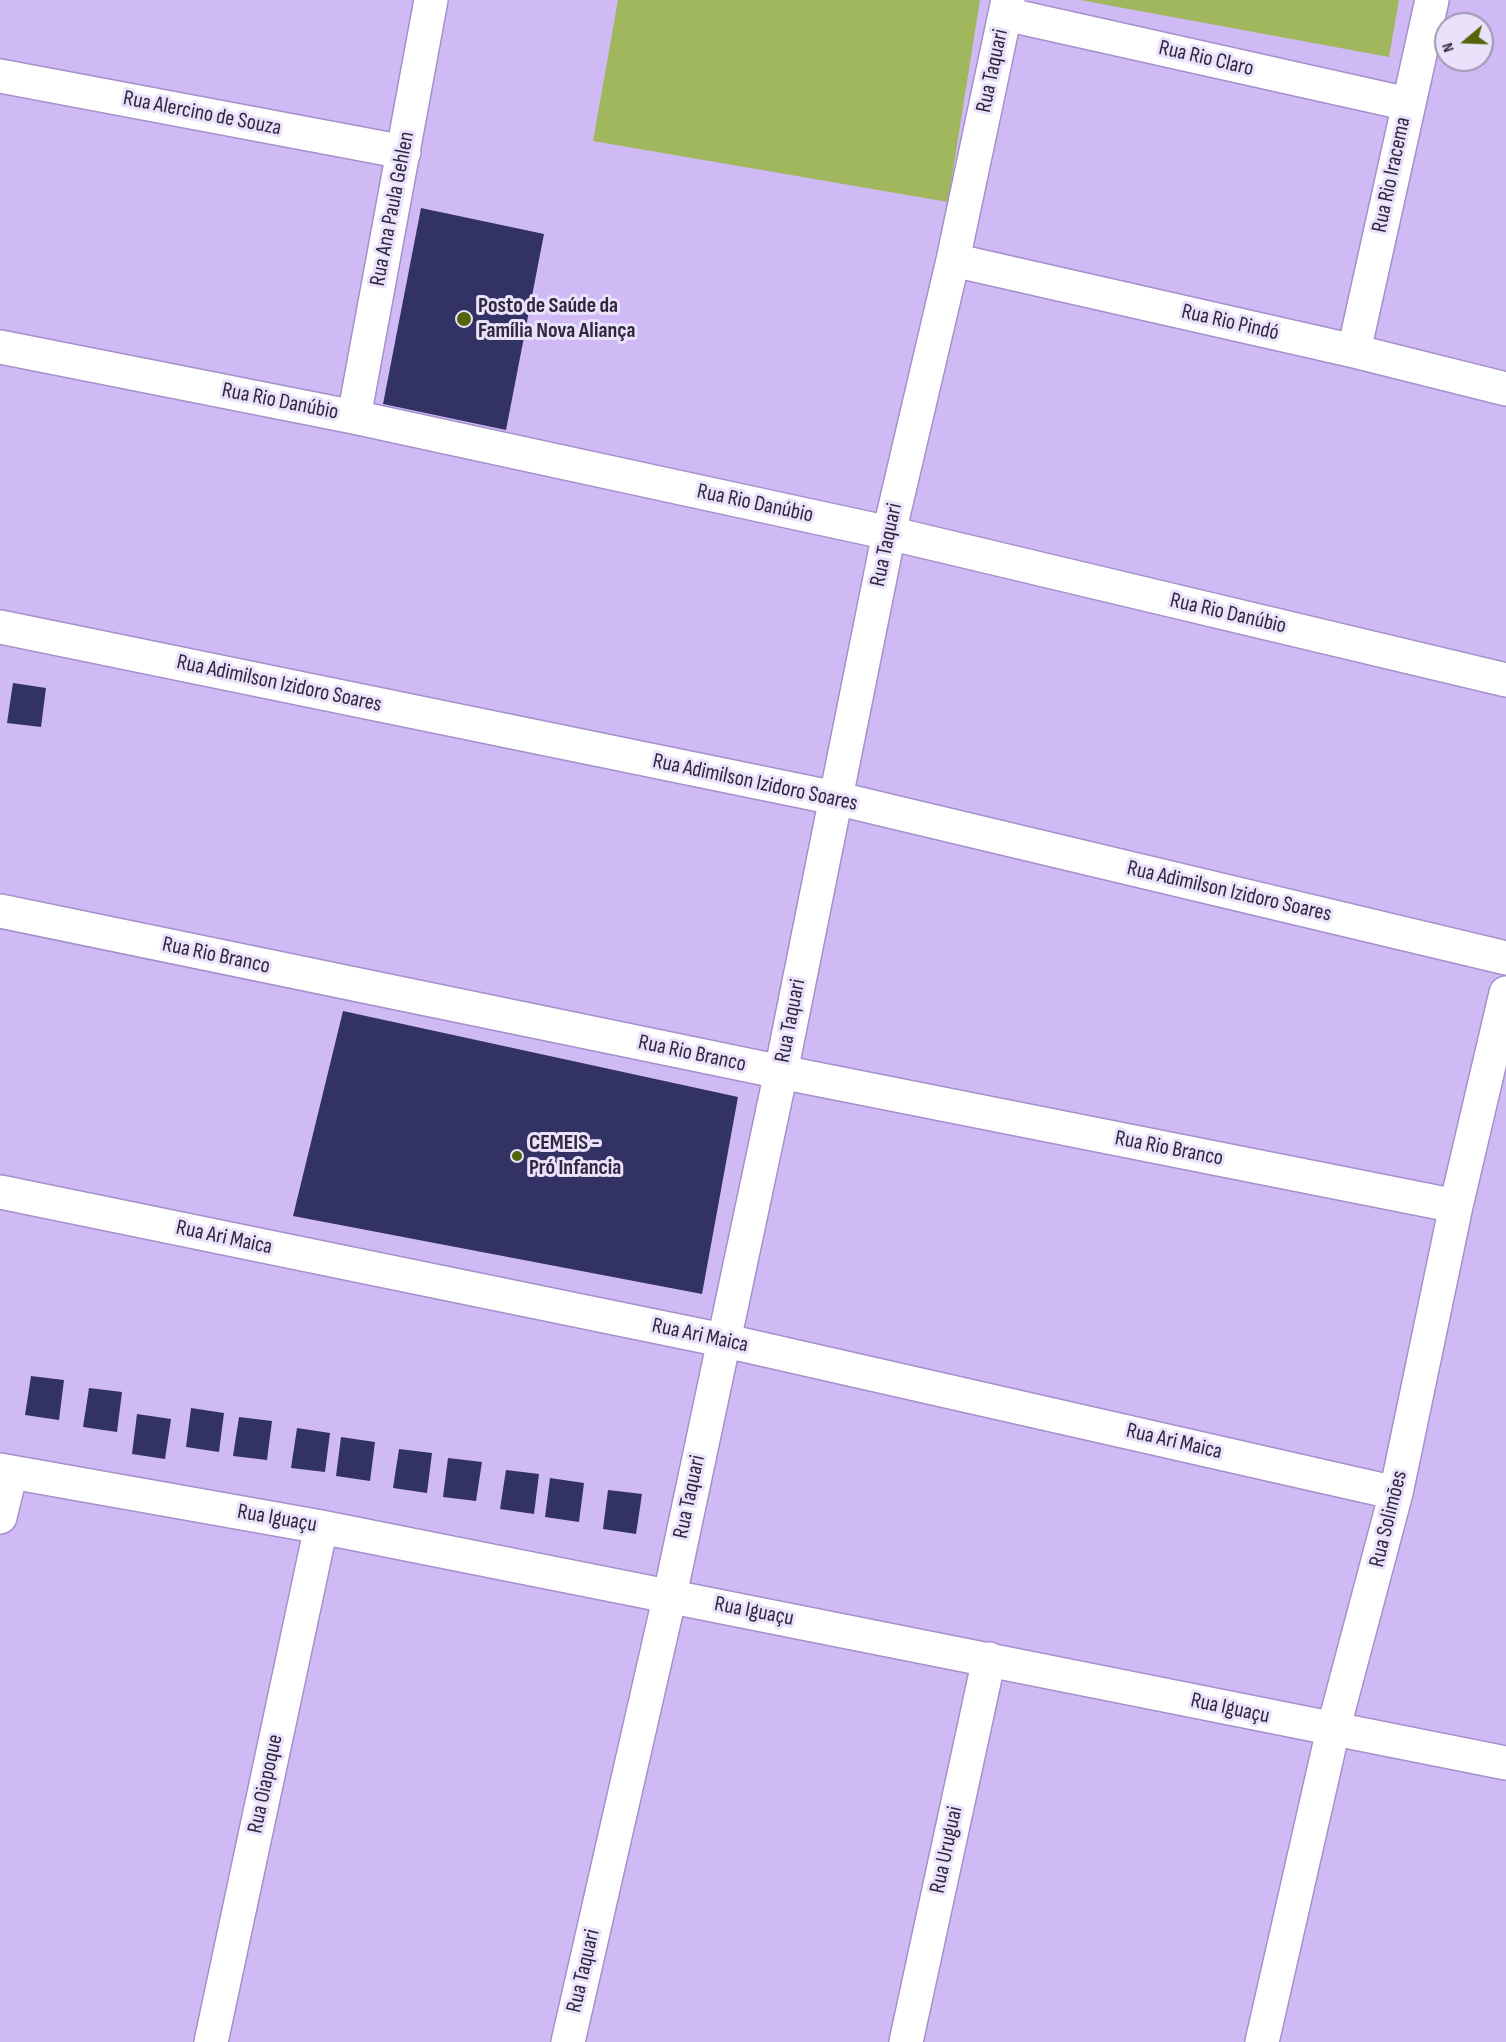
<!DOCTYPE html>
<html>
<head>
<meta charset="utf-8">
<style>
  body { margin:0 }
  #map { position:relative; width:1506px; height:2042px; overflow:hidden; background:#cfbaf6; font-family:"Sofia Sans Condensed",sans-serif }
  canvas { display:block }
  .north { position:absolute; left:1434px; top:12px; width:60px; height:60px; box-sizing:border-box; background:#eae2fb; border:2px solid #a098b0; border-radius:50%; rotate:251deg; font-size:16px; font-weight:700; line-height:24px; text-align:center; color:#30283f }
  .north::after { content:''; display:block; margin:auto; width:21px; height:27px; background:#53640b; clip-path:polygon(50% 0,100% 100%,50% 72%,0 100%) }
</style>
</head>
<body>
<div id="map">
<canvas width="1506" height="2042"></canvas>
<div class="north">N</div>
</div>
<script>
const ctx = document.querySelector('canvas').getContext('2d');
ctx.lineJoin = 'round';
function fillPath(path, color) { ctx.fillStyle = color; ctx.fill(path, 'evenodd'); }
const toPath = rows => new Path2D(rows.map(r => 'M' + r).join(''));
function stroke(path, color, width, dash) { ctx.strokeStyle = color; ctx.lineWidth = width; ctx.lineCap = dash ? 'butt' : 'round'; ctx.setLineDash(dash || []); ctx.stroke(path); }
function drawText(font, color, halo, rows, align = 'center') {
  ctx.font = font + ' "Sofia Sans Condensed",sans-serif'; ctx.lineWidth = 6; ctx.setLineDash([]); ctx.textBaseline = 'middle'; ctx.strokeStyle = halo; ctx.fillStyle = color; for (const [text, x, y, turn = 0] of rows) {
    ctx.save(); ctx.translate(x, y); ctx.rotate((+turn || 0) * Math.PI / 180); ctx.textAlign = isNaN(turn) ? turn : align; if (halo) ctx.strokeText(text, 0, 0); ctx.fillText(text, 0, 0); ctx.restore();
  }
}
fillPath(toPath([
  [618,0,980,0,948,202,593,141],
  [1080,0,1399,0,1389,57]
]), '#a1b75e');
fillPath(toPath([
  [421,208,544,234,506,430,383,404],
  [13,683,46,688,41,727,7,723],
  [343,1011,738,1097,702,1294,293,1216],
  [31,1376,64,1380,59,1420,25,1415],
  [89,1388,122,1392,117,1432,83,1427],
  [191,1408,224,1413,219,1452,186,1447],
  [137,1414,171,1419,165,1459,132,1454],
  [239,1417,272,1421,267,1460,233,1456],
  [297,1428,330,1433,325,1472,291,1468],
  [341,1437,375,1442,370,1481,336,1476],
  [399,1449,432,1453,427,1493,393,1488],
  [448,1458,482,1462,476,1501,443,1497],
  [506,1470,539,1474,534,1514,500,1509],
  [550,1478,584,1483,579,1522,545,1517],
  [608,1490,642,1494,636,1534,603,1529]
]), '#323264');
const minor = toPath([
  [1005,14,1408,104],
  [0,76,404,152],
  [953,260,1354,351,1506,389],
  [0,347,354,417,889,533,1506,680],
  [1354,351,1432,0],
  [354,417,431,0],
  [0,627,835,798,1506,958],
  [0,911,781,1072,1456,1206],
  [0,1192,722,1340,1396,1493],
  [0,1470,321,1527,1506,1763],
  [0,1517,11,1472],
  [211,2042,321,1527],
  [568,2042,670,1595,781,1072,889,533,953,260,1008,0],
  [906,2042,989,1659],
  [1262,2042,1333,1730,1396,1493,1456,1206,1506,993]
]);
stroke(minor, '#a590ca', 36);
stroke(minor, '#fff', 33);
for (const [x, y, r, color] of [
  [464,319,8,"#53640b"],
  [517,1156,6,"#53640b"]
]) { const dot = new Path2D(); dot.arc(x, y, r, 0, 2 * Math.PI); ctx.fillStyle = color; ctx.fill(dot); stroke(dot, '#eae2fb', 2); }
drawText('22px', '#30283f', '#eae2fb', [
  ["Rua Rio Claro",1206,59,13],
  ["Rua Taquari",993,71,-78],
  ["Rua Alercino de Souza",202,114,11],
  ["Rua Rio Iracema",1392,175,-78],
  ["Rua Ana Paula Gehlen",393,209,-79],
  ["Rua Rio Pindó",1230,323,13],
  ["Rua Rio Danúbio",280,402,11],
  ["Rua Rio Danúbio",755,504,12],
  ["Rua Taquari",887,545,-78],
  ["Rua Rio Danúbio",1228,614,13],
  ["Rua Adimilson Izidoro Soares",279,684,12],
  ["Rua Adimilson Izidoro Soares",755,783,12],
  ["Rua Adimilson Izidoro Soares",1229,892,13],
  ["Rua Rio Branco",216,956,12],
  ["Rua Taquari",791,1021,-79],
  ["Rua Rio Branco",692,1054,12],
  ["Rua Rio Branco",1169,1149,11],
  ["Rua Ari Maica",224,1238,12],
  ["Rua Ari Maica",700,1336,12],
  ["Rua Ari Maica",1174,1442,13],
  ["Rua Taquari",690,1497,-78],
  ["Rua Iguaçu",277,1519,10],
  ["Rua Solimões",1389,1519,-76],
  ["Rua Iguaçu",754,1612,11],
  ["Rua Iguaçu",1230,1709,12],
  ["Rua Oiapoque",266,1784,-78],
  ["Rua Uruguai",947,1850,-78],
  ["Rua Taquari",584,1971,-77]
]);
drawText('bold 22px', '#30283f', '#eae2fb', [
  ["Posto de Saúde da",478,306],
  ["Família Nova Aliança",478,331],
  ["CEMEIS -",529,1143],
  ["Pró Infancia",529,1168]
], 'left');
</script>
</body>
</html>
